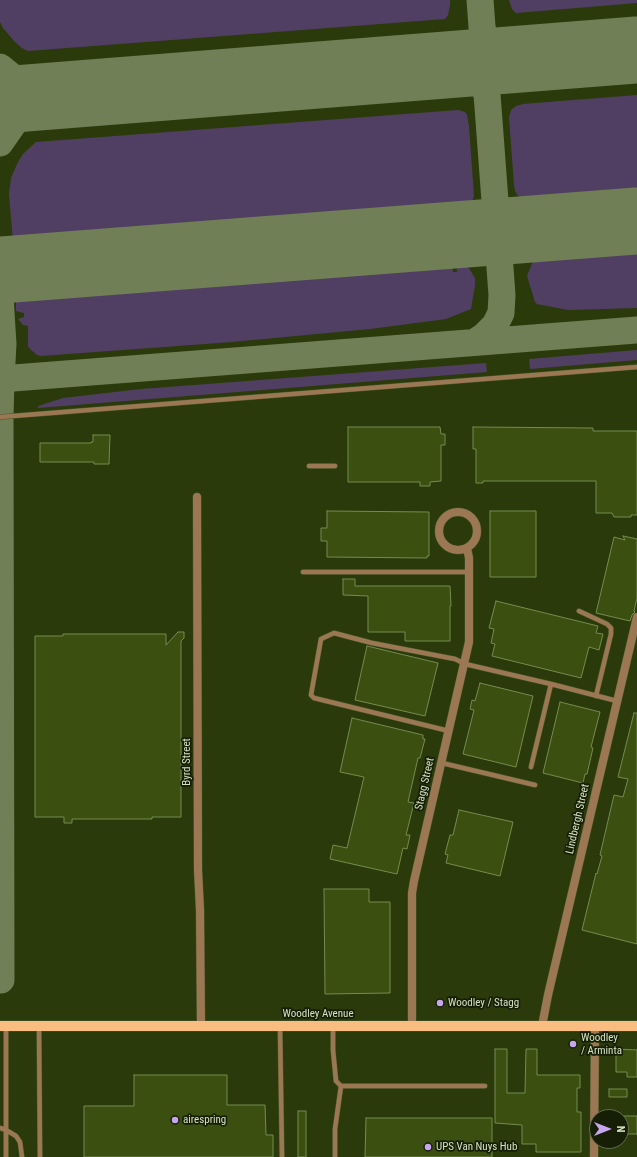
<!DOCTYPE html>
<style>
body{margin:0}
#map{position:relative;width:637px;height:1157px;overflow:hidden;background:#2b3a0b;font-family:"Roboto Condensed",sans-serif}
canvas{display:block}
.north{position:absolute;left:589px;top:1109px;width:40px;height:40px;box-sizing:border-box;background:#161f06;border:1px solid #626c51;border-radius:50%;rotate:90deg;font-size:11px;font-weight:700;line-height:16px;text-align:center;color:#d3e0c1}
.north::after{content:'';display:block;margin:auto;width:14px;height:18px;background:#c8a5ef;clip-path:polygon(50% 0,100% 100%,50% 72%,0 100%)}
</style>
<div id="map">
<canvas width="637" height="1157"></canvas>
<div class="north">N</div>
</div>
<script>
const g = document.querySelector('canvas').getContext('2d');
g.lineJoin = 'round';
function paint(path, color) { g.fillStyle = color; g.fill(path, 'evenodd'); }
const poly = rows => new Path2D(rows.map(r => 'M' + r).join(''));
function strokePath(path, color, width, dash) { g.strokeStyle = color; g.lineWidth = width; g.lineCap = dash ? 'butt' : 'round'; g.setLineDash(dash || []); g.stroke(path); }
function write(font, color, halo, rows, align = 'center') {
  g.font = font + ' "Roboto Condensed",sans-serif'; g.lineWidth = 3.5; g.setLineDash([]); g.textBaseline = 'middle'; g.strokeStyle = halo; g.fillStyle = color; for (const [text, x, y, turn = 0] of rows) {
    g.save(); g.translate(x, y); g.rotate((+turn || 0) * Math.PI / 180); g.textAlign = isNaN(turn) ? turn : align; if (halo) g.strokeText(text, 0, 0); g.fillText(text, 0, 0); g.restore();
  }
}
paint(poly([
 [0,0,450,0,450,5,448,15,445,19,28,51,22,48,15,42,3,28,0,22],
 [509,0,637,0,637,3,516,13,512,9],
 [637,95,637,197,538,205,526,202,519,197,515,191,514,185,509,117,511,110,516,106,523,104],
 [458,110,465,112,467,115,469,126,474,196,472,202,468,205,453,212,15,246,13,242,9,194,11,178,18,162,23,154,36,142],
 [637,242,637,308,568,310,537,304,535,302,527,276,533,261,540,255,546,253,546,250],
 [452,257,453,272,457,272,456,261,467,265,475,278,475,285,471,309,446,319,370,329,232,342,41,356,37,355,30,349,28,346,28,326,23,325,18,319,24,317,24,313,16,311,16,302,28,297,28,292],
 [637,350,637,360,530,369,529,359],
 [486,363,487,372,38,408,38,406,63,398,141,389]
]), '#513f63');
strokePath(poly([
 [482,28,486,40,494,50,506,57,524,59],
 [450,64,466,68,479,76,485,88,487,96],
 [0,67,16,80,27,86,39,90,53,93,66,93],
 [0,143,16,120,37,105,58,97,88,93],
 [471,234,485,230,492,224,496,215,496,207],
 [0,253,5,259,10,263,18,266,39,266],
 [500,253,501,244,505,239,516,232,527,229],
 [0,297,3,344,1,379,0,417,1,980],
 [0,299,1,290,4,284,13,275,26,270,43,266],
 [475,342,484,336,495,325,501,313,502,295,480,0],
 [0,379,637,330]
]), '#707f56', 27);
strokePath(poly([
 [0,100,637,50],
 [0,270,637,221]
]), '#707f56', 67);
const building = poly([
 [348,427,440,427,441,434,445,434,445,445,441,445,441,481,430,482,430,486,420,486,420,482,348,482,348,427],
 [473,427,593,428,593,431,637,431,637,515,631,515,631,517,614,517,612,513,596,513,596,481,483,481,483,483,476,483,476,449,473,449,473,427],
 [93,435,110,435,109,464,94,464,94,462,40,462,40,443,91,443,91,442,93,442,93,435],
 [327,511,429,512,429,556,427,556,427,558,327,557,327,541,321,541,321,528,327,528,327,511],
 [490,511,536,511,536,577,490,577,490,511],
 [623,536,637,539,637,598,634,611,635,612,632,615,630,621,596,613,614,537,625,540,623,536],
 [343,579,355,579,355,586,450,586,451,606,450,606,450,641,405,641,405,632,368,632,368,596,343,595,343,579],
 [496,601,598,626,596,633,603,634,599,650,589,647,581,678,492,656,495,644,491,643,494,629,489,628,496,601],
 [178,632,184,632,184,638,181,641,181,817,152,817,152,819,72,819,72,823,64,823,64,817,35,817,35,636,63,636,63,634,166,634,166,645,178,632],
 [367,646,438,663,425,716,355,700,367,646],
 [480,683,533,696,516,767,463,754,474,710,470,709,472,700,475,701,480,683],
 [560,702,600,712,591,747,593,748,587,774,585,774,583,783,543,773,560,702],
 [634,713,637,713,637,944,582,930,596,873,597,874,602,856,600,855,614,795,623,797,628,779,618,777,634,713],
 [352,718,423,735,423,739,425,739,420,758,418,758,408,802,414,803,406,835,410,835,407,849,403,848,397,874,330,859,333,845,347,848,364,777,340,772,352,718],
 [459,810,513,822,500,876,446,863,448,855,445,854,450,835,453,835,459,810],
 [324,889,369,889,369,902,390,902,390,993,325,994,324,889],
 [495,1049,507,1049,507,1093,525,1093,526,1049,537,1049,537,1075,580,1075,580,1088,577,1088,577,1112,581,1112,581,1152,536,1152,536,1144,522,1144,522,1125,495,1123,495,1049],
 [616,1049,637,1050,637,1077,627,1077,627,1072,616,1072,616,1049],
 [134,1075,227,1075,227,1105,265,1105,266,1135,273,1135,273,1157,84,1157,84,1106,134,1106,134,1075],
 [609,1089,627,1089,627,1097,609,1097,609,1089],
 [298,1111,306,1111,306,1157,298,1157,298,1111],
 [621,1116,637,1116,637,1134,621,1134,621,1116],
 [366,1118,492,1118,492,1157,365,1157,366,1118]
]);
paint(building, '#3b4f11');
strokePath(building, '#758c4f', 1);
const lane = poly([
 [0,417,637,367],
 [309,466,335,466],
 [303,572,470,572],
 [579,611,607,624,611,628,611,634,596,696],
 [551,684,617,701],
 [449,731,314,698,311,695,321,639,334,633,372,643,455,659,465,664,551,684,531,767],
 [442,763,535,785],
 [6,1026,6,1157],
 [39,1026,40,1157],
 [280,1026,282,1157],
 [333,1026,333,1050,336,1081,341,1086,485,1086],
 [0,1128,6,1130,16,1136,20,1142,22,1157],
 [335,1157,335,1129,341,1086]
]);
const street = poly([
 [197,497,198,870,200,910,201,1026],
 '439 531a19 19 0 1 1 38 0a19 19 0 1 1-38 0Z',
 [412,1026,412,893,414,881,469,642,469,558,467,548],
 [542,1026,548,995,637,617],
 [594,1157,595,1026]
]);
const primary = poly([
 [0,1026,637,1026]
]);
strokePath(lane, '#49582c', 5.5);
strokePath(street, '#49582c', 9);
strokePath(primary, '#49582c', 11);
strokePath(lane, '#9c7753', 4.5);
strokePath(street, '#9c7753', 8);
strokePath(primary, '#f9bd81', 10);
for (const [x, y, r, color] of [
 [440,1003,4,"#c8a5ef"],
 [573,1044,4,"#c8a5ef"],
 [175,1120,4,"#c8a5ef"],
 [428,1147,4,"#c8a5ef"]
]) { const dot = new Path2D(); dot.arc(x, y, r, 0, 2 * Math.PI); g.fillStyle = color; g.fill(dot); strokePath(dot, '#161f06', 1.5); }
write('11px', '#d3e0c1', '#161f06', [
 ["Byrd Street",187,762,-90],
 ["Stagg Street",425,784,-77],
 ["Lindbergh Street",578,819,-77],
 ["Woodley Avenue",318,1014]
]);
write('11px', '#d3e0c1', '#161f06', [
 ["Woodley / Stagg",448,1003],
 ["Woodley",581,1038],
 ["/ Arminta",581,1051],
 ["airespring",183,1120],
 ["UPS Van Nuys Hub",436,1147]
], 'left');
</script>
